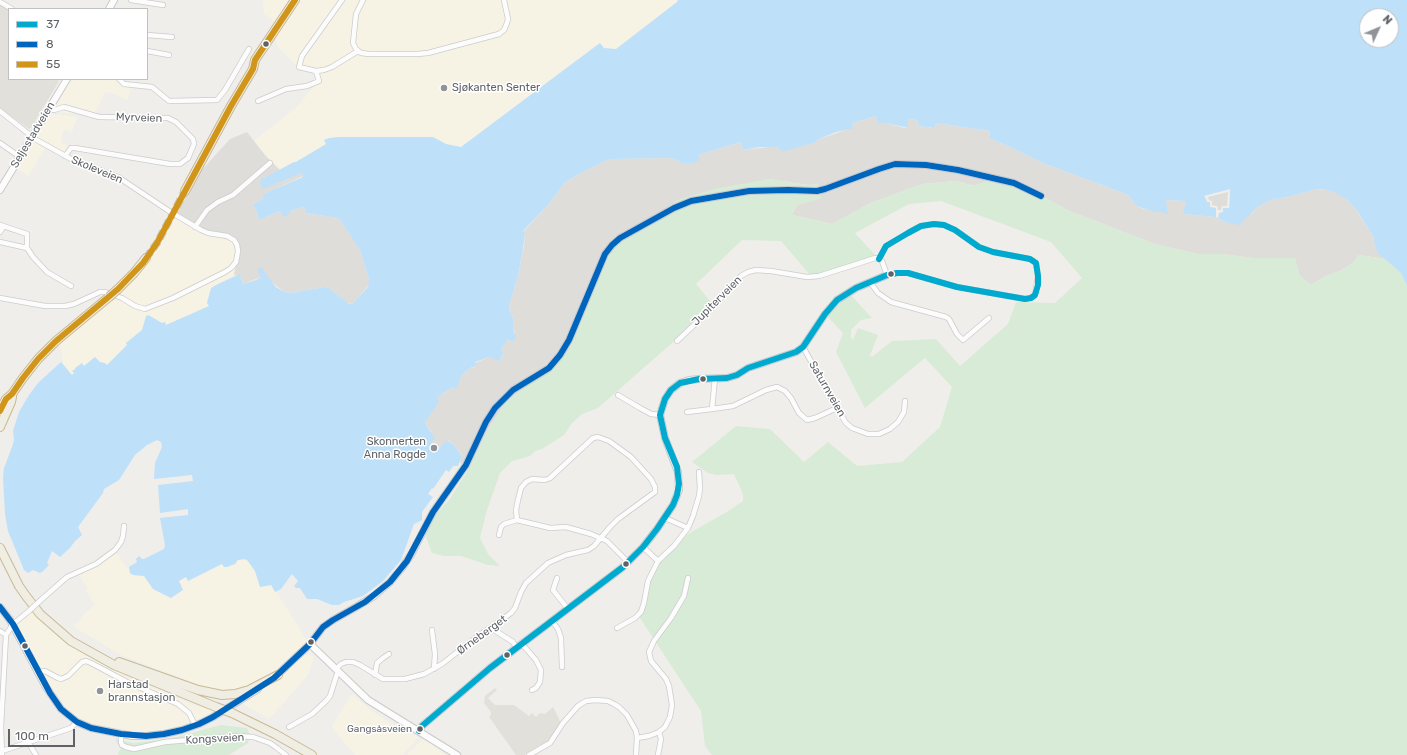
<!DOCTYPE html>
<meta charset="utf-8">
<style>
body{margin:0}
#map{position:relative;width:1407px;height:755px;overflow:hidden;background:#efeeea;font-family:Rubik,sans-serif}
canvas{display:block}
.legend{position:absolute;left:8px;top:8px;width:140px;height:72px;box-sizing:border-box;background:#fff;border:1px solid #bfc1c3;margin:0;padding:5px 7px;list-style:none;font-size:12px;color:#5f6368}
.legend li{display:flex;align-items:center;gap:8px;height:20px}
.legend b{width:20px;border:1px solid #bfc1c3}
.north{position:absolute;left:1359px;top:8px;width:40px;height:40px;box-sizing:border-box;background:#fff;border:1px solid #bfc1c3;border-radius:50%;rotate:46deg;font-size:11px;font-weight:700;line-height:16px;text-align:center;color:#5f6368}
.north::after{content:'';display:block;margin:auto;width:14px;height:18px;background:#919496;clip-path:polygon(50% 0,100% 100%,50% 72%,0 100%)}
.scale{position:absolute;left:8px;top:729px;width:67px;height:18px;box-sizing:border-box;border:2px solid #5f6368;border-top:0;padding-left:5px;font-size:12px;line-height:14px;white-space:nowrap;color:#5f6368;-webkit-text-stroke:3px #fff;paint-order:stroke}
</style>
<div id="map">
<canvas width="1407" height="755"></canvas>
<ul class="legend">
<li><b style="height:5px;background:#00a9ce"></b>37</li>
<li><b style="height:5px;background:#0065bd"></b>8</li>
<li><b style="height:5px;background:#d1951a"></b>55</li>
</ul>
<div class="north">N</div>
<div class="scale">100 m</div>
</div>
<script>
const g = document.querySelector('canvas').getContext('2d');
g.lineJoin = 'round';
function paint(path, color) { g.fillStyle = color; g.fill(path, 'evenodd'); }
const poly = rows => new Path2D(rows.map(r => 'M' + r).join(''));
function strokePath(path, color, width, dash) { g.strokeStyle = color; g.lineWidth = width; g.lineCap = dash ? 'butt' : 'round'; g.setLineDash(dash || []); g.stroke(path); }
function write(font, color, halo, rows, align = 'center') {
  g.font = font + ' Rubik,sans-serif'; g.lineWidth = 3; g.setLineDash([]); g.textBaseline = 'middle'; g.strokeStyle = halo; g.fillStyle = color; for (const [text, x, y, turn = 0] of rows) {
    g.save(); g.translate(x, y); g.rotate((+turn || 0) * Math.PI / 180); g.textAlign = isNaN(turn) ? turn : align; if (halo) g.strokeText(text, 0, 0); g.fillText(text, 0, 0); g.restore();
  }
}
paint(poly([
 [263,0,678,0,677,2,616,49,604,48,599,43,461,147,446,144,433,137,324,141,326,144,296,162,294,162,280,170,265,155,254,141,297,107,318,81,318,69,297,66,277,46,274,21,264,14],
 [70,79,116,79,118,83,122,85,132,86,127,100,110,92,105,93,94,115,57,112,53,109,62,96],
 [51,114,77,117,72,132,63,130,61,143,68,145,65,152,63,152,38,137,37,135],
 [32,142,36,142,46,147,28,176,17,169],
 [176,214,197,227,233,242,238,253,234,275,211,288,207,303,209,306,166,325,149,315,142,330,126,343,127,345,107,365,100,362,95,357,84,366,75,369,74,373,72,375,62,364,63,363,60,342,146,257],
 [115,551,126,567,129,567,129,570,137,576,144,576,153,589,171,598,183,590,179,581,186,577,188,581,223,563,236,563,238,560,247,560,255,571,260,587,272,585,308,642,278,671,250,691,236,699,121,655,73,626,79,621,84,614,95,605,86,591,88,589,78,573],
 [33,611,50,630,84,655,136,681,191,704,216,712,183,727,153,733,137,733,108,727,93,725,77,719,61,706,52,692,17,627,18,622],
 [305,655,309,655,314,657,308,675,269,719,242,703,279,678,298,659],
 [352,694,370,710,395,726,418,737,403,755,355,755,336,732,332,726],
 [423,739,446,755,407,755]
]), '#f7f3e4');
paint(poly([
 [876,116,878,123,887,123,904,128,908,128,908,119,917,120,919,126,935,128,936,123,990,131,989,138,1012,148,1043,163,1128,195,1136,206,1144,209,1161,212,1166,204,1166,200,1186,201,1184,214,1215,217,1228,223,1251,214,1259,206,1271,200,1287,197,1313,190,1327,189,1335,192,1349,201,1354,207,1373,236,1375,247,1385,259,1359,255,1353,263,1340,271,1326,276,1311,285,1299,275,1295,258,1252,258,1222,254,1197,254,1155,244,1067,210,1022,185,987,181,974,186,956,181,922,184,871,203,832,224,792,215,797,205,821,198,808,185,769,179,663,210,623,239,574,336,555,366,525,386,505,403,486,433,468,470,460,462,462,455,454,445,448,440,438,449,431,443,431,431,426,425,425,422,437,399,441,394,454,387,456,389,462,375,470,368,476,367,475,363,489,357,501,359,504,353,501,350,508,339,512,342,515,332,513,329,513,318,509,309,510,303,518,276,524,246,525,233,523,232,549,204,564,183,586,170,610,159,672,158,682,163,698,155,741,142,743,150,769,147,776,147,779,148,817,140,854,127,852,123],
 [247,132,265,155,280,170,260,180,263,188,302,173,303,176,264,194,263,199,253,204,260,220,280,211,283,217,290,211,304,207,306,213,338,218,341,221,355,241,360,250,369,280,369,285,352,304,347,303,329,288,325,287,290,293,284,292,272,282,261,277,243,284,241,276,234,275,238,253,233,242,197,227,176,214,200,172,230,139],
 [1230,189,1229,208,1223,212,1216,212,1205,196]
]), '#dfddda');
paint(poly([
 [0,4,9,10,9,79,59,79,58,83,31,128,29,129,0,108],
 [495,688,497,690,488,698,495,705,514,705,529,716,532,713,536,717,540,713,545,714,553,707,561,723,548,741,524,755,516,755,489,717,491,715,491,712,484,703,485,696]
]), '#e2e0da');
paint(poly([
 [769,179,808,185,818,183,821,198,797,205,792,215,832,224,871,203,922,184,956,181,973,186,987,181,1014,183,1022,185,1067,210,1155,244,1197,254,1222,254,1252,258,1295,258,1299,275,1311,285,1326,276,1340,271,1353,263,1359,255,1385,259,1401,273,1407,286,1407,755,712,755,705,746,701,711,640,618,649,571,666,558,664,556,688,534,730,510,743,501,743,494,734,474,716,475,708,473,692,462,736,426,770,429,804,462,828,442,857,466,902,462,940,427,952,387,925,358,865,408,836,352,843,333,824,313,848,292,872,318,861,320,851,330,851,338,853,340,858,328,878,335,870,355,872,357,892,341,936,339,960,366,1008,324,1016,302,1055,303,1082,278,1051,242,941,201,909,204,855,233,877,257,811,276,781,241,742,240,696,284,714,306,598,408,582,414,572,423,564,435,542,449,535,451,530,456,512,461,500,473,487,510,480,538,488,554,500,566,488,565,461,556,444,556,432,553,426,537,427,531,432,519,449,500,468,470,486,433,505,403,525,386,555,366,574,336,609,252,623,239,677,200,714,189],
 [221,725,247,728,250,735,248,743,229,755,118,755,119,751,121,750,115,739,133,743,169,739]
]), '#d8ebd6');
paint(poly([
 [678,0,1407,0,1407,286,1401,273,1380,255,1375,247,1373,236,1357,211,1349,201,1334,192,1324,189,1313,190,1287,197,1271,200,1259,206,1239,225,1228,223,1215,217,1183,214,1186,201,1166,200,1168,214,1161,212,1155,212,1136,206,1128,195,1043,163,1012,148,989,138,990,131,936,123,935,128,919,126,917,120,908,119,908,128,887,123,878,123,876,116,852,123,854,128,836,132,817,140,816,142,782,152,779,148,776,147,760,147,743,150,741,142,698,155,700,160,692,163,682,163,672,158,610,159,586,170,564,183,549,204,523,231,525,233,522,255,518,276,510,303,509,309,513,318,513,329,516,337,512,342,508,339,501,350,504,353,499,361,489,357,475,362,477,366,470,368,462,375,456,390,454,387,441,394,437,399,439,402,425,422,426,425,435,438,431,443,438,449,447,440,454,445,462,456,458,466,453,466,449,472,446,470,433,489,432,488,428,494,433,497,422,512,422,520,414,524,401,560,383,581,363,596,344,602,339,605,332,605,317,599,307,599,300,588,296,588,294,586,298,581,292,574,281,589,275,592,271,585,260,587,255,571,247,560,244,559,238,560,235,564,227,567,224,567,222,564,188,581,186,577,179,581,183,590,171,598,153,589,144,576,133,575,130,573,129,567,137,562,136,559,139,556,142,559,144,559,164,549,165,545,160,518,188,515,188,509,160,513,158,485,193,481,192,475,154,479,155,463,162,447,161,442,157,440,147,445,135,455,119,480,104,489,103,493,78,527,82,535,75,541,70,548,60,557,52,551,47,563,49,565,42,572,40,573,33,570,28,573,24,570,8,531,5,514,3,477,4,468,12,447,14,440,13,431,19,412,29,395,39,382,61,362,72,375,74,373,72,371,75,369,75,368,82,363,84,366,95,357,100,362,105,363,107,365,127,345,126,343,142,330,146,316,148,315,162,323,165,322,166,325,209,306,207,303,211,288,216,285,240,274,243,284,256,280,261,277,257,270,261,267,276,287,284,292,290,293,325,287,329,288,349,304,352,304,368,287,369,280,360,250,341,221,338,218,306,213,304,207,290,211,288,215,283,217,280,211,260,220,253,204,263,199,263,194,303,177,302,173,263,189,261,187,260,180,294,162,296,162,326,144,324,140,329,138,339,137,433,137,446,144,461,147,600,43,604,48,616,49,677,2],
 [1367,16,1391,16,1391,40,1367,40],
 [1230,190,1229,208,1223,208,1223,212,1216,212,1216,207,1210,207,1211,202,1207,202,1205,196]
]), '#bfe0f9');
paint(poly([
 [1230,189,1229,208,1223,208,1223,212,1219,213,1218,218,1216,217,1216,208,1210,207,1210,202,1208,202,1204,196],
 [1228,192,1227,206,1222,206,1221,210,1218,210,1217,206,1212,205,1212,201,1209,200,1208,197]
]), '#efeeea');
strokePath(poly([
 [146,258,157,243,185,191]
]), '#cbcbca', 8, [8, 4]);
const street = poly([
 [131,0,163,5],
 [342,0,302,56,299,67,316,71,324,70,332,67,358,51],
 [363,0,356,14,353,43,356,49,361,53,369,54,417,54,428,53,499,34,504,30,507,23,508,19,504,0],
 [0,2,12,9],
 [147,35,172,37],
 [147,51,169,55],
 [119,79,124,84,152,87,169,101,217,100,225,90,249,49],
 [258,101,286,89,307,86,319,81,316,71],
 [49,109,54,110,64,107,99,117,168,118,176,122,193,139,194,144,188,158,180,164,170,164,75,148,71,148,65,156],
 [0,111,35,139,71,159,118,177,169,211,201,230,208,233,227,236,234,240,237,245,238,251,236,262,231,268,225,272,173,298,145,309,135,306,122,298,105,292,100,292,74,304,65,306,45,306,0,298],
 [0,143,20,157],
 [934,224,944,225,955,230,979,247,993,252,1030,259,1036,263,1038,276,1035,295,1031,298,1025,299,957,287,908,273,897,273,887,275,882,261,879,259,886,246,908,233,921,226,934,224],
 [0,225,27,234,27,248,33,257,47,272,71,286],
 [195,227,207,210,218,202,233,195,270,163],
 [0,232,3,227],
 [0,242,27,248],
 [870,282,878,293,891,302,946,317,949,319,957,334,963,340,989,318],
 [677,341,710,310,741,276,748,272,756,270,771,271,807,277,819,276,860,263,875,258,879,259],
 [803,347,837,408,846,423,852,428,868,434,879,434,890,429,898,422,904,412,905,401],
 [715,378,712,409,733,406,766,390,777,387,785,391,791,398,799,413,807,420,815,418,837,408],
 [618,395,640,408,651,414,660,415],
 [687,412,712,409],
 [665,518,688,528,693,516,699,496,700,488,699,472],
 [517,520,550,528,566,527,591,534,607,541,628,562],
 [643,547,658,561,674,546,688,528],
 [557,578,553,590,568,609],
 [42,599,67,577,96,564,115,550,121,542,123,536,124,526],
 [552,621,558,629,561,638,562,667],
 [491,628,513,642,516,647],
 [617,628,635,618,641,612,644,603,648,581,658,561],
 [432,630,435,654,434,669],
 [0,631,6,635],
 [521,643,536,660,541,670,540,682,536,688,532,690],
 [336,669,341,664,346,662,353,662,360,665,383,679,405,679,424,674,442,664,474,639,511,613,515,608,521,592,526,583,548,563,566,555,588,550,594,546,610,527,618,519,655,492,655,487,651,479,631,457,609,441,598,437,593,438,550,478,545,480,532,479,526,482,521,488,518,500,516,510,517,520,504,524,501,527,499,535],
 [39,672,45,671,58,678,61,679,68,676,82,662,86,661,91,663,127,682,178,704,189,713,195,725],
 [375,675,377,663,383,658,389,654],
 [289,727,312,714,326,701,330,696,337,674,339,672],
 [121,734,121,742,122,745,126,747,134,749,165,742,239,736,253,737,270,743,277,748,286,755],
 [637,738,649,736,659,732,665,727,670,717,672,705,669,686,666,679,651,661,649,652,654,641,671,618,684,596,688,578],
 [28,742,36,755],
 [2,751,71,728,77,722],
 [2,755,1,726,6,635,13,624,29,611],
 [529,755,550,743,563,723,578,706,586,701,596,700,608,701,614,704,619,707,627,715,636,731,637,738,636,755],
 [658,755,661,739,659,732]
]);
const secondary = poly([
 [109,9,114,0],
 [0,190,67,79],
 [0,607,10,620,46,687,61,709,77,722,91,728,132,736,146,736,164,734,182,730,199,724,213,717,258,689],
 [310,644,368,700,457,755],
 [275,677,310,644,323,627,333,620,356,607,374,596,390,582,402,568,412,553,433,512,466,465,486,422,495,408,513,390,549,368,560,355,569,340,605,254,612,245,620,238,674,208,691,201,749,191,788,190,817,191,825,189,879,169,895,164,926,165,958,170,1014,183,1041,196],
 [419,731,422,726,490,668,623,567,643,547,657,529,673,505,679,490,678,472,665,438,660,415,665,399,671,390,680,383,689,380,699,379,727,378,737,375,748,368,796,352,803,347,825,314,837,300,856,288,887,275]
]);
const highway = poly([
 [185,191,231,106,253,69,255,60,295,0],
 [118,289,134,273,146,258],
 [0,411,6,399,12,394,23,378,38,359,56,341,109,297],
 [0,427,11,402,12,397],
 [0,548,19,586,26,596,40,614,71,641,114,665,216,707],
 [119,662,198,690,222,695,235,694,249,690,278,675],
 [232,713,275,734,312,755]
]);
strokePath(street, '#cbcccc', 6);
strokePath(secondary, '#cacacb', 8);
strokePath(highway, '#c8b996', 10);
strokePath(street, '#fdfcfc', 4.5);
strokePath(secondary, '#fdfcfc', 6);
strokePath(highway, '#f0ede3', 8);
const streetBridge = poly([
 [29,611,42,599]
]);
const highwayBridge = poly([
 [109,297,118,289],
 [216,707,232,713]
]);
strokePath(streetBridge, '#cbcccc', 6, []);
strokePath(highwayBridge, '#c8b996', 10, []);
strokePath(streetBridge, '#fdfcfc', 4.5);
strokePath(highwayBridge, '#f0ede3', 8);
strokePath(poly([
 [419,731,422,726,490,668,623,567,643,547,657,529,673,505,677,495,679,484,677,467,665,438,660,415,665,399,671,390,680,383,699,379,727,378,737,375,748,368,796,352,803,347,825,314,837,300,856,288,887,275,897,273,908,273,957,287,1025,299,1031,298,1035,295,1038,285,1038,276,1036,263,1030,259,993,252,979,247,955,230,944,225,934,224,921,226,908,233,886,246,879,259]
]), '#00a9ce', 6);
strokePath(poly([
 [0,607,13,624,50,693,61,709,77,722,91,728,121,734,146,736,164,734,182,730,199,724,213,717,274,678,310,644,323,627,333,620,365,602,390,582,407,561,433,512,466,465,486,422,495,408,513,390,549,368,560,355,569,340,605,254,612,245,620,238,674,208,691,201,749,191,788,190,817,191,825,189,879,169,895,164,926,165,958,170,1014,183,1041,196]
]), '#0065bd', 6);
strokePath(poly([
 [0,411,6,399,12,394,23,378,38,359,56,341,118,289,143,263,157,243,231,106,253,69,255,60,295,0]
]), '#d1951a', 6);
for (const [x, y, r, color] of [
 [266,44,3.5,"#5f6368"],
 [444,88,4,"#919496"],
 [891,274,3.5,"#5f6368"],
 [703,379,3.5,"#5f6368"],
 [434,448,4,"#919496"],
 [626,564,3.5,"#5f6368"],
 [311,642,3.5,"#5f6368"],
 [25,646,3.5,"#5f6368"],
 [507,655,3.5,"#5f6368"],
 [100,691,4,"#919496"],
 [420,729,3.5,"#5f6368"]
]) { const dot = new Path2D(); dot.arc(x, y, r, 0, 2 * Math.PI); g.fillStyle = color; g.fill(dot); strokePath(dot, '#fff', 1.5); }
write('10px', '#5f6368', '#fff', [
 ["Gangsåsveien",412,729]
], 'right');
write('11px', '#5f6368', '#fff', [
 ["Sjøkanten Senter",452,88],
 ["Skonnerten",426,442,"right"],
 ["Anna Rogde",426,455,"right"],
 ["Harstad",108,685],
 ["brannstasjon",108,698]
], 'left');
write('11px', '#5f6368', '#fff', [
 ["Myrveien",139,118,2],
 ["Seljestadveien",33,135,-59],
 ["Skoleveien",97,170,23],
 ["Jupiterveien",717,301,-45],
 ["Saturnveien",827,389,60],
 ["Ørneberget",482,635,-36],
 ["Kongsveien",215,739,-3]
]);
</script>
